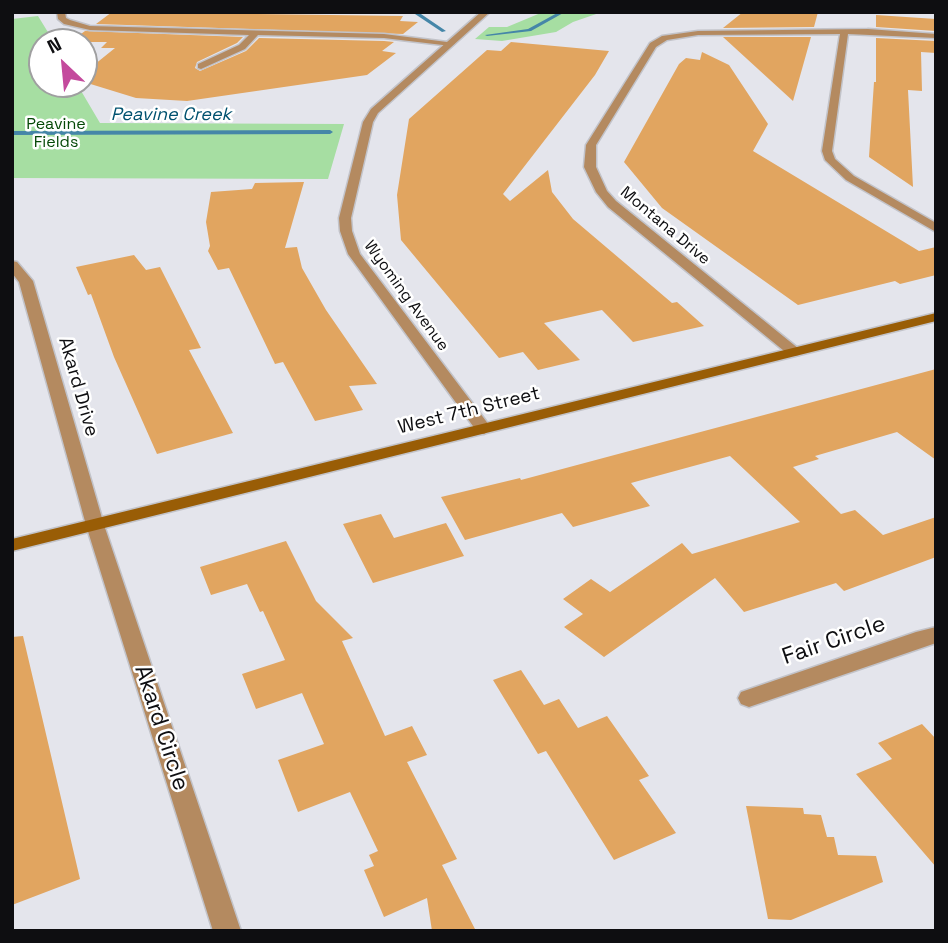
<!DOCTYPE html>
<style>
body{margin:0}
#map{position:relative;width:948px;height:943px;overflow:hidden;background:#e4e5ec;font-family:"Space Grotesk",sans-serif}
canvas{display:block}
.frame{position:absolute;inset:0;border:14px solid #0e0e11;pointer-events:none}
.north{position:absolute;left:28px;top:28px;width:70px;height:70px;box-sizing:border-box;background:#fff;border:2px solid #9f9fa0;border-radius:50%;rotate:334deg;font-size:19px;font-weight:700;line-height:28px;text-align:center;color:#0e0e11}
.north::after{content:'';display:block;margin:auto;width:24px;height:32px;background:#c44a9d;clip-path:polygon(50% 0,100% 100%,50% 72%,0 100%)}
</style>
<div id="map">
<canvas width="948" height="943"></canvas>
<div class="frame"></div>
<div class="north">N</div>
</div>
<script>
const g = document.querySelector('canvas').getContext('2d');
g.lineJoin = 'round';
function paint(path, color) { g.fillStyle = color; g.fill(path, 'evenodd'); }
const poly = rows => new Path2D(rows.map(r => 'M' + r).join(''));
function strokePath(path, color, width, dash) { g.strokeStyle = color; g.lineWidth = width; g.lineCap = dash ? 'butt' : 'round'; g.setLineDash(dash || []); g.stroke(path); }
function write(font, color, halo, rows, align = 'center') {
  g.font = font + ' "Space Grotesk",sans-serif'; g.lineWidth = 5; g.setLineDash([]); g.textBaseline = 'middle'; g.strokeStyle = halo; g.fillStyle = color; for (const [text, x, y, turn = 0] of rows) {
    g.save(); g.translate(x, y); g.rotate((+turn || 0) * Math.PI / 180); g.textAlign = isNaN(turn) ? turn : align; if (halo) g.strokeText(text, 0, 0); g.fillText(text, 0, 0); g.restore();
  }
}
paint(poly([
 [543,12,602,12,573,22,556,32,502,41,475,39,489,27,507,27],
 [38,16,54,42,42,42,42,84,77,84,100,123,344,124,328,179,12,178,12,19]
]), '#a6dea2');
paint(poly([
 [412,12,418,12,446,31,442,32,412,12],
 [559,12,565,12,531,31,487,36,485,35,528,29,559,12],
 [12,131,330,130,333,132,330,134,12,135,12,131]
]), '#4586a8');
paint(poly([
 [112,12,403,16,400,21,418,22,403,34,96,24],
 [743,12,818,12,814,27,723,28],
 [876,15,936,19,936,31,876,27],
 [85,31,243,37,237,43,197,62,195,68,200,71,246,51,259,38,384,41,394,42,382,51,396,53,367,75,187,101,136,98,84,82,84,73,115,48,101,48,107,42,70,42],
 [723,37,811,37,793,101],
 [876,38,936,41,936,53,921,52,922,91,908,90,913,187,869,157,874,82,876,82],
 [511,42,609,51,595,75,503,194,510,201,548,170,552,192,573,219,672,303,677,302,704,326,633,342,602,310,544,323,580,360,538,370,523,352,499,358,401,240,397,195,409,119,487,50,501,51],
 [702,52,729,65,768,124,753,151,919,251,936,247,936,275,900,284,895,281,798,305,662,208,624,162,679,64,686,58,700,60],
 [304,182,285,248,297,247,302,268,326,310,377,384,349,386,363,410,315,421,283,362,275,364,229,268,218,270,208,251,210,246,206,222,211,192,252,189,255,183],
 [134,255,146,270,160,267,201,348,189,350,233,433,157,454,114,357,91,294,88,295,76,267],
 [936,369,936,460,897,432,815,456,819,459,793,467,841,514,855,510,883,535,936,517,936,557,844,591,836,583,744,612,715,578,604,657,564,627,583,614,563,599,591,579,610,592,682,543,692,554,800,522,730,456,631,483,650,506,573,527,562,513,465,540,441,497,520,478,521,480],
 [381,514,394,538,446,523,464,556,373,583,343,524],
 [286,541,316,601,353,638,342,641,385,736,412,726,427,755,407,762,457,859,442,865,476,931,432,931,427,898,384,917,364,870,374,866,369,855,378,851,350,792,298,812,278,760,324,744,302,693,256,709,242,674,285,660,263,611,260,612,247,584,211,595,200,567],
 [23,636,80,879,12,905,12,637],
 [521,670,544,705,559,699,578,728,607,716,649,776,639,780,676,833,614,860,546,751,538,754,493,680],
 [922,724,936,739,936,867,856,774,892,759,878,743],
 [746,806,803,808,804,814,821,815,827,837,834,837,838,855,876,856,883,882,791,920,768,919]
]), '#e1a560');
const minor = poly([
 [57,12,65,12,66,18,70,20,90,26,384,34,455,43,451,46,384,38,258,35,245,49,201,69,198,68,198,64,239,45,249,35,90,30,64,24,58,19,57,12],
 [868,29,936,34,936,38,848,34,832,151,835,159,854,176,936,223,936,232,846,180,825,160,822,151,840,34,698,35,667,40,656,47,596,145,596,167,607,191,616,201,799,349,801,352,799,355,794,356,789,355,608,207,596,192,584,167,586,145,650,43,662,36,698,31,868,29],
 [12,261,17,262,33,281,104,525,241,931,213,931,86,525,19,282,12,273,12,261],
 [936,627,936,643,749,707,741,704,738,698,741,692,916,632,936,627]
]);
const tertiary = poly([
 [481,12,490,12,378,113,373,122,351,218,352,231,360,254,492,429,484,434,478,433,348,254,340,231,339,218,363,122,371,109,481,12]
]);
const secondary = poly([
 [936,313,936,321,12,551,12,539,936,313]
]);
strokePath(minor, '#c2c3c9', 3);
strokePath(tertiary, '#c2c3c9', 3);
strokePath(secondary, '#c2c3c9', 3);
paint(minor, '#b48a60');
paint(tertiary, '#b48a60');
paint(secondary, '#995d06');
write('16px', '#054807', '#fff', [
 ["Peavine",56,125],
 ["Fields",56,143]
]);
write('16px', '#0e0e11', '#fff', [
 ["Montana Drive",665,226,40],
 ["Wyoming Avenue",406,296,54]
]);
write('italic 18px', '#00516f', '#fff', [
 ["Peavine Creek",171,115]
]);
write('19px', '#0e0e11', '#fff', [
 ["Akard Drive",78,387,74],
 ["West 7th Street",469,411,-14]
]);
write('23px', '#0e0e11', '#fff', [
 ["Fair Circle",834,641,-19],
 ["Akard Circle",161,728,72]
]);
</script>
